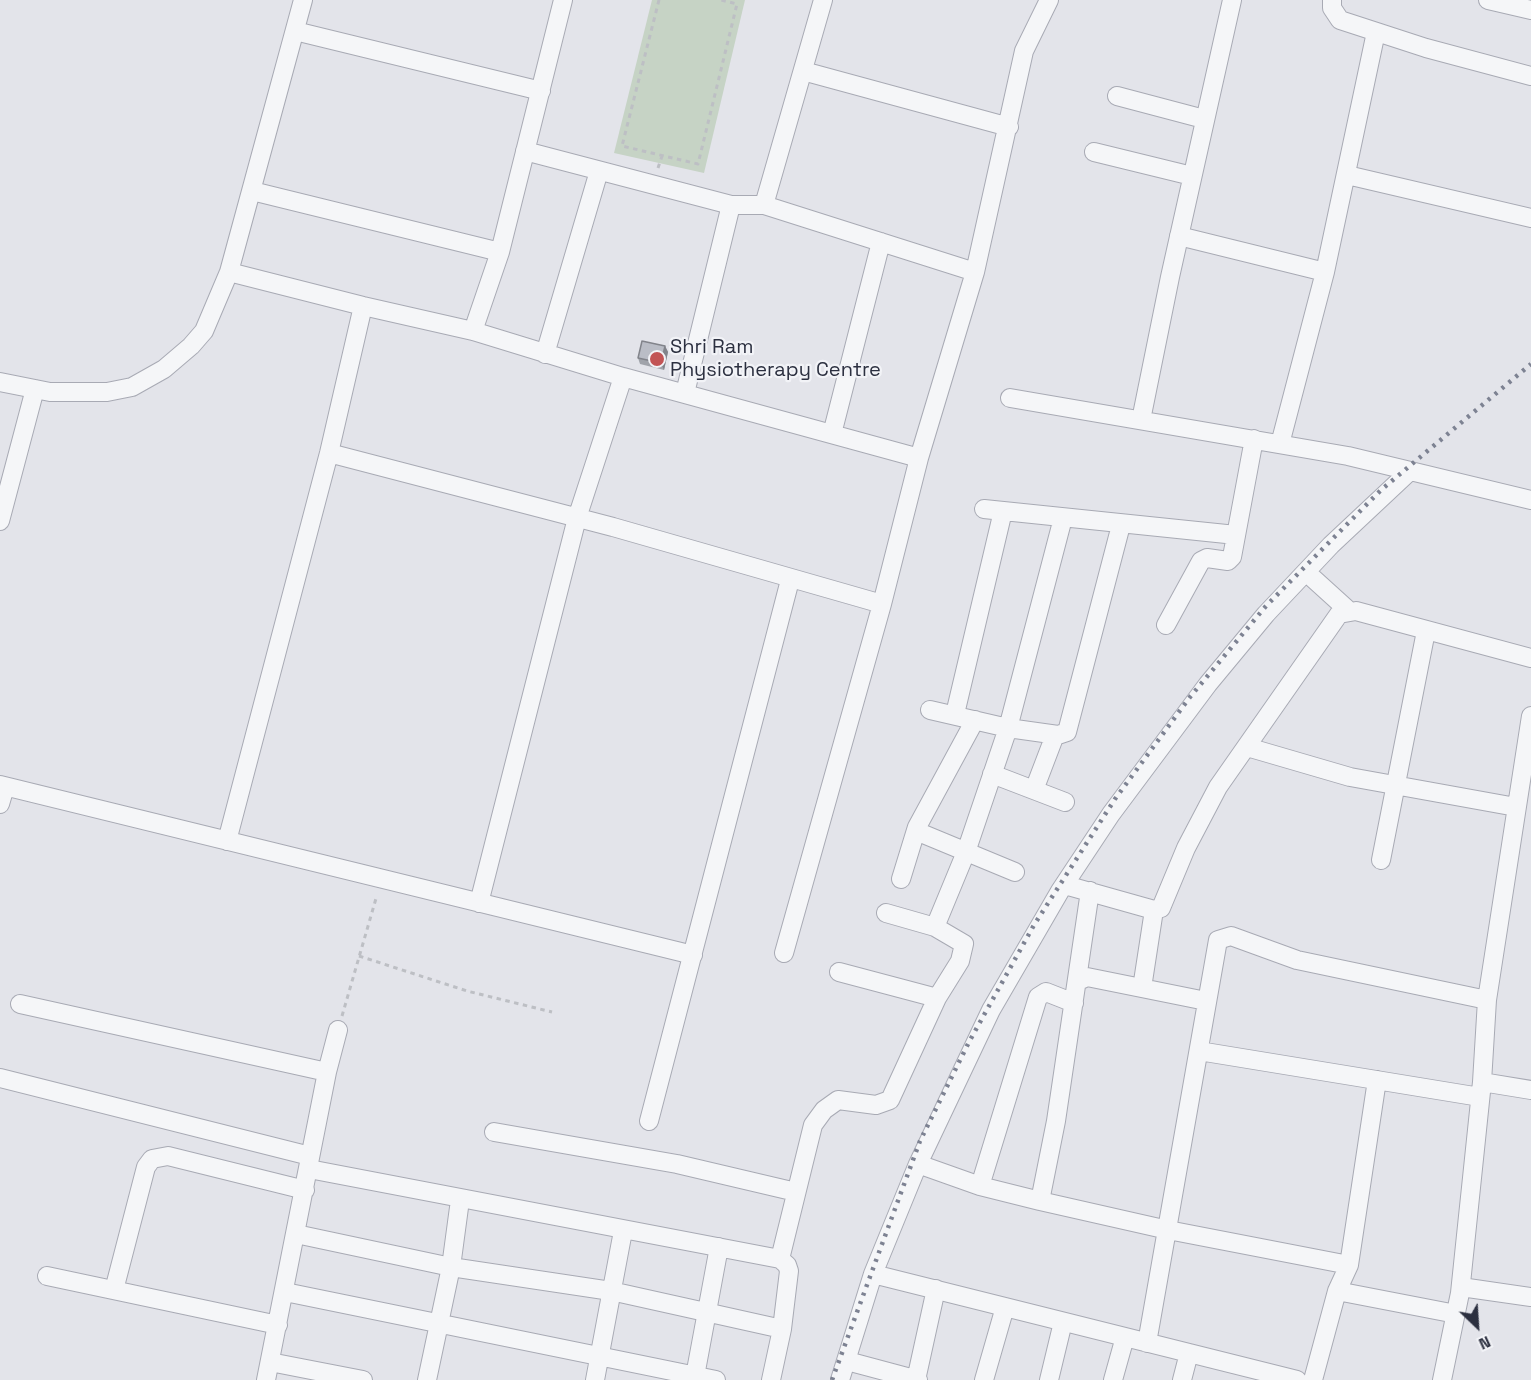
<!DOCTYPE html>
<style>
body{margin:0}
#map{position:relative;width:1531px;height:1380px;overflow:hidden;background:#e3e4ea;font-family:"Space Grotesk",sans-serif}
canvas{display:block}
.north{position:absolute;left:1447px;top:1296px;width:60px;height:60px;-webkit-text-stroke:4px #f2f3f7;paint-order:stroke;rotate:155deg;font-size:16px;font-weight:700;line-height:24px;text-align:center;color:#2c3040}
.north::after{content:'';display:block;margin:auto;width:21px;height:27px;background:#2c3040;clip-path:polygon(50% 0,100% 100%,50% 72%,0 100%)}
</style>
<div id="map">
<canvas width="1531" height="1380"></canvas>
<div class="north">N</div>
</div>
<script>
const g = document.querySelector('canvas').getContext('2d');
g.lineJoin = 'round';
function paint(path, color) { g.fillStyle = color; g.fill(path, 'evenodd'); }
const poly = rows => new Path2D(rows.map(r => 'M' + r).join(''));
function strokePath(path, color, width, dash) { g.strokeStyle = color; g.lineWidth = width; g.lineCap = dash ? 'butt' : 'round'; g.setLineDash(dash || []); g.stroke(path); }
function write(font, color, halo, rows, align = 'center') {
  g.font = font + ' "Space Grotesk",sans-serif'; g.lineWidth = 4.5; g.setLineDash([]); g.textBaseline = 'middle'; g.strokeStyle = halo; g.fillStyle = color; for (const [text, x, y, turn = 0] of rows) {
    g.save(); g.translate(x, y); g.rotate((+turn || 0) * Math.PI / 180); g.textAlign = isNaN(turn) ? turn : align; if (halo) g.strokeText(text, 0, 0); g.fillText(text, 0, 0); g.restore();
  }
}
paint(poly([
 [652,0,745,0,704,173,614,153]
]), '#c6d3c5');
const minor = poly([
 [1332,0,1332,8,1340,20,1426,48,1531,76],
 [1488,0,1531,10],
 [295,31,541,91],
 [803,71,1009,127],
 [1117,96,1204,119],
 [525,151,731,205,764,205,975,272],
 [1094,152,1192,176],
 [1347,175,1531,218],
 [252,191,500,252],
 [764,205,823,0],
 [1179,236,1325,272],
 [229,272,363,306,473,331,623,377,919,458],
 [473,331,500,252,563,0],
 [545,354,599,171],
 [0,382,50,392,107,392,132,387,164,369,191,346,204,331,229,272,303,0],
 [685,393,731,205],
 [1010,398,1348,456,1531,500],
 [1141,420,1170,277,1232,0],
 [832,434,881,242],
 [1280,444,1325,272,1376,32],
 [329,453,613,527,882,604],
 [984,509,1236,535],
 [0,521,35,389],
 [1306,572,1349,611],
 [1166,625,1201,561,1207,558,1228,561,1232,557,1254,439],
 [930,710,1008,728,1058,735,1067,732,1121,525],
 [955,714,1003,511],
 [1247,747,1350,777,1516,807],
 [992,774,1065,802],
 [0,785,693,955],
 [1034,790,1055,735],
 [0,804,5,787],
 [916,831,1015,872],
 [227,841,329,453,363,306],
 [1381,860,1426,631],
 [901,879,917,827,975,720],
 [1065,885,1154,910,1161,908,1186,848,1218,787,1339,614,1356,611,1531,658],
 [479,903,577,518,623,377],
 [886,913,935,927,966,852,1008,728,1063,518],
 [784,953,882,604,919,458,975,272,1024,51,1049,0],
 [839,972,937,998],
 [1078,981,1087,977,1206,1001],
 [1142,988,1154,910],
 [20,1004,327,1072],
 [1199,1051,1480,1097],
 [0,1078,310,1156],
 [1482,1082,1531,1090],
 [649,1121,790,580],
 [494,1132,677,1164,796,1192],
 [918,1164,980,1186,1040,1201,1168,1230,1349,1265],
 [309,1169,780,1259,787,1265,789,1271,782,1329,771,1380],
 [980,1186,1038,997,1046,992,1074,1003],
 [1040,1201,1056,1121,1090,891],
 [296,1234,451,1267,611,1291,782,1329],
 [780,1259,813,1125,824,1110,838,1100,876,1105,890,1100,937,998,960,961,964,944,935,927],
 [873,1274,1297,1380],
 [47,1276,278,1325],
 [1461,1287,1531,1297],
 [114,1290,146,1167,152,1159,168,1156,305,1190],
 [1337,1291,1456,1314],
 [285,1292,716,1380],
 [1147,1343,1218,940,1231,936,1297,960,1487,1000],
 [847,1361,918,1380],
 [270,1362,363,1380],
 [695,1376,719,1247],
 [266,1380,327,1072,338,1030],
 [427,1380,451,1267,460,1200],
 [595,1380,623,1231],
 [840,1380,873,1274,918,1164,991,1010,1060,891,1111,814,1208,684,1266,614,1331,545,1410,471],
 [916,1380,936,1289],
 [984,1380,1005,1307],
 [1049,1380,1063,1322],
 [1113,1380,1125,1337],
 [1182,1380,1189,1353],
 [1313,1380,1337,1291,1349,1265,1377,1080],
 [1442,1380,1460,1293,1482,1082,1487,1000,1531,716]
]);
strokePath(minor, '#a8aab4', 20);
strokePath(poly([
 [659,0,622,146,698,164,737,4,721,0],
 [658,168,662,156],
 [359,956,467,991,552,1012],
 [342,1016,377,895]
]), '#bdbfc4', 3, [4.5, 4.5]);
strokePath(minor, '#f5f6f8', 18);
strokePath(poly([
 [832,1380,920,1141,969,1042,1034,925,1115,799,1190,697,1266,606,1381,490,1531,364]
]), '#7d8292', 4.5, [3, 6]);
paint(poly([
 [665,346,668,352,664,370,640,364,638,358]
]), '#a0a3aa');
paint(poly([
 [665,346,668,352,664,370,661,363]
]), '#82848b');
const building = poly([
 [642,341,665,346,661,363,638,358,642,341]
]);
paint(building, '#babdc6');
strokePath(building, '#82848b', 1.5);
for (const [x, y, r, color] of [
 [657,359,8,"#c25455"]
]) { const dot = new Path2D(); dot.arc(x, y, r, 0, 2 * Math.PI); g.fillStyle = color; g.fill(dot); strokePath(dot, '#f2f3f7', 2); }
write('20px', '#2c3040', '#f2f3f7', [
 ["Shri Ram",670,348],
 ["Physiotherapy Centre",670,371]
], 'left');
</script>
